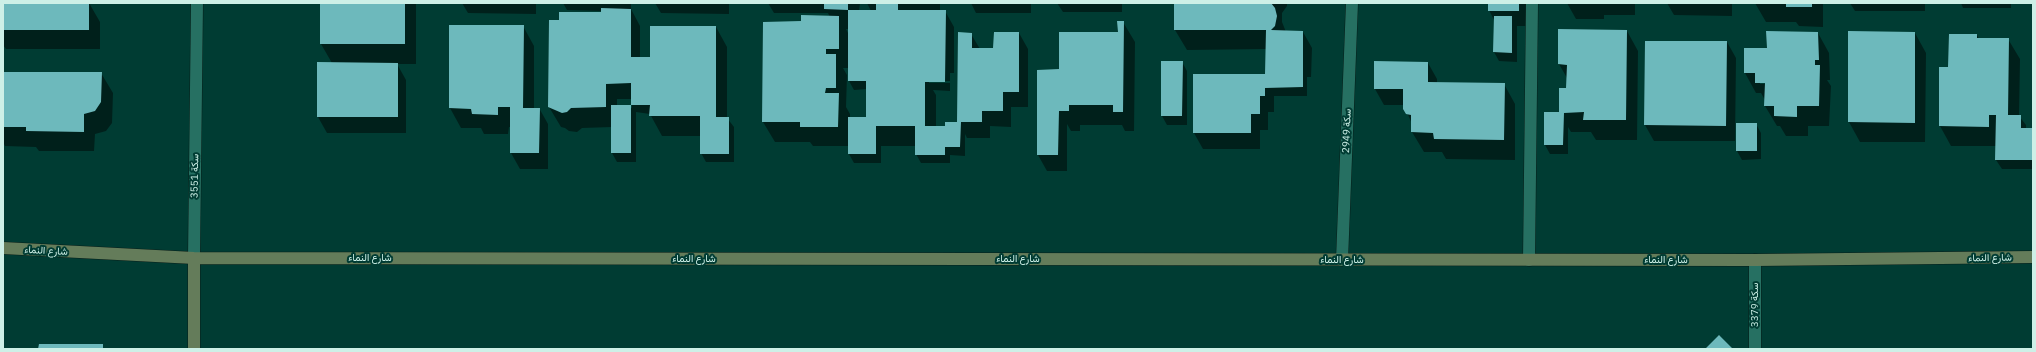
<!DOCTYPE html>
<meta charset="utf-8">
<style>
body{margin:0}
#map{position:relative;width:2036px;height:352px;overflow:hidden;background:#003c33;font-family:"IBM Plex Sans",sans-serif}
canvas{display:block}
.frame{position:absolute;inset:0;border:4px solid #cdf0e7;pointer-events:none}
</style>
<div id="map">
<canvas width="2036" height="352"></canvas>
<div class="frame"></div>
</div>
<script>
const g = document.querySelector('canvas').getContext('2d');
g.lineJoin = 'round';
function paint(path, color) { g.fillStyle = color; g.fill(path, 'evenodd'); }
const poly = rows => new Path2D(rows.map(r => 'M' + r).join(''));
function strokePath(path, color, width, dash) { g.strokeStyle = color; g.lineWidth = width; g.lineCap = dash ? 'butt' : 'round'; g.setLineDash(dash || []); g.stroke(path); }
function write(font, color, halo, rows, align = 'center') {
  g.font = font + ' "IBM Plex Sans",Vazirmatn,sans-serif'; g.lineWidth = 4; g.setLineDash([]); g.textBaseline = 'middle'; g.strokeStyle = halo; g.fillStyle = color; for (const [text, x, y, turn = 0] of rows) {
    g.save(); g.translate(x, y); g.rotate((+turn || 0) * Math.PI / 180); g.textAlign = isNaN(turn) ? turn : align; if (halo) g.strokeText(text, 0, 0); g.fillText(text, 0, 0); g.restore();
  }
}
paint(poly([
 [3,3,89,3,100,22,100,49,6,49,3,45],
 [321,3,416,3,416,64,397,64,406,80,406,133,327,133,318,117,332,63,321,44],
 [462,3,536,3,536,14,468,13],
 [563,3,631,3,631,9,640,26,640,58,649,58,716,27,727,47,727,118,734,127,734,162,706,162,701,153,701,136,662,136,650,114,636,112,636,162,617,162,612,153,612,127,582,128,577,132,569,131,565,128,561,127,549,107,560,21,602,13,602,11,567,10],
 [617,99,632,99,632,108,617,106],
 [655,3,729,3,729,14,661,13],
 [768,3,860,3,859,11,871,11,867,3,940,3,940,11,945,11,954,27,954,73,950,73,950,81,929,81,929,83,950,83,950,91,933,90,936,95,936,127,946,127,959,123,971,34,980,49,994,49,1019,33,1028,49,1028,107,1011,107,1011,127,990,126,990,138,967,138,965,134,965,156,950,155,950,163,921,163,916,154,916,146,881,146,881,163,854,163,849,154,849,146,813,146,810,142,775,142,763,122,764,23,802,22,830,17,828,13,774,13],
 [846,29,849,29,849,35],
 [843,68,849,68,849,81,854,90,867,89,867,118,850,118,850,114,846,107,847,75],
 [971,3,1031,3,1031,13,976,13],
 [1057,3,1122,3,1122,12,1063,12],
 [1175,3,1287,3,1287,6,1282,13,1282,22,1286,32,1303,32,1312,48,1311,77,1307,77,1307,96,1274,96,1274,112,1268,112,1268,130,1260,130,1260,149,1203,149,1194,133,1266,78,1266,49,1187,50,1175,30],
 [1489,3,1528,3,1528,26,1517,26,1517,62,1499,61,1494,52,1494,20,1489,10],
 [1567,3,1635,3,1635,15,1604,15,1604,19,1576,19],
 [1667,3,1732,3,1732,16,1674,15],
 [1755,3,1823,3,1823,27,1799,26,1796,22,1766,22],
 [1850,3,1925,3,1925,11,1855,11],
 [1961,3,2011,3,2011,8,1963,8],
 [1123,22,1135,42,1134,131,1125,131,1122,125,1080,125,1080,131,1071,131,1067,124,1067,171,1047,171,1038,155,1058,70,1119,33],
 [450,26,523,26,534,46,534,108,539,108,548,124,548,169,520,169,511,153,511,127,509,127,508,134,484,134,481,128,461,128,450,108],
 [1627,31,1638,51,1637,140,1596,140,1591,132,1571,132,1568,127,1568,154,1550,154,1545,145,1561,114,1567,89,1567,78,1559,64],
 [1818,33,1829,53,1830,80,1827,80,1831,86,1829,126,1808,126,1808,136,1786,136,1780,126,1777,126,1765,106,1765,100,1761,93,1756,93,1745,73,1768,49],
 [1760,82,1770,82,1770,84,1760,84],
 [1915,33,1926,53,1925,142,1860,142,1849,122],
 [1977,35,1979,39,2008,39,2020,59,2019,116,2026,125,2026,129,2033,129,2033,169,2002,169,1996,160,1997,146,1951,146,1940,126,1940,68,1949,68],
 [1727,42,1736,58,1735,141,1654,141,1645,125],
 [1162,62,1182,62,1187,71,1187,125,1167,125,1162,116],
 [1428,63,1437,79,1437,84,1504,84,1515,104,1515,160,1446,159,1442,152,1424,152,1412,132,1412,124,1404,105,1384,105,1375,89],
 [3,73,101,73,113,93,112,123,106,131,95,134,94,151,39,151,36,147,5,146,3,142],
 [1756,124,1761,133,1761,159,1742,160,1737,151],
 [1719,337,1731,349,1708,349]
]), '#0007');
paint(poly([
 [3,3,89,3,89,30,3,30],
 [320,3,405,3,405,44,320,44],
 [824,3,848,3,848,10,824,9],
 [876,3,898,3,898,10,946,10,945,82,925,82,925,126,945,126,945,122,957,122,958,32,972,33,972,48,993,48,994,32,1019,32,1019,92,1003,92,1003,111,982,111,982,122,961,122,960,147,945,147,945,155,915,155,915,126,876,126,876,154,848,154,848,117,866,117,866,81,848,81,848,10,876,10],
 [1174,3,1271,3,1275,8,1277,16,1275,26,1271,30,1303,31,1303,87,1265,88,1265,96,1260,96,1260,114,1251,114,1251,133,1193,133,1193,74,1265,74,1266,30,1174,30],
 [1488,3,1519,3,1519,11,1488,11],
 [1786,3,1812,3,1812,7,1786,7],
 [601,8,631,9,631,57,650,57,650,26,716,26,716,117,729,117,729,154,700,154,700,116,649,116,650,105,631,105,631,83,606,84,606,107,571,108,567,112,562,113,548,107,549,20,559,20,559,12,601,12],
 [801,15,839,16,839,49,826,49,826,54,836,54,836,88,826,88,825,93,839,93,838,127,800,127,800,122,762,122,763,22,801,21],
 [1494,16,1512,16,1512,53,1493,52],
 [1117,21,1124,21,1123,112,1113,112,1113,105,1069,105,1069,111,1059,111,1058,155,1037,155,1037,70,1059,69,1059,32,1118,32],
 [449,25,524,25,523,108,540,108,539,153,510,153,510,107,498,107,498,115,472,114,471,109,449,108],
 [1558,29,1627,30,1626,120,1583,120,1584,112,1564,113,1563,145,1544,145,1544,112,1559,112,1559,88,1566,88,1567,65,1558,64],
 [1766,31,1818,32,1819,60,1815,60,1815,65,1820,65,1819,106,1797,106,1797,117,1774,116,1774,106,1764,106,1765,83,1755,83,1755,73,1744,73,1744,48,1767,48],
 [1848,31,1915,32,1915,123,1848,122],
 [1949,34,1977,34,1977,38,2009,38,2008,115,2021,115,2021,128,2033,128,2033,160,1995,160,1996,115,1989,115,1989,127,1939,126,1939,67,1948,67],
 [1645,41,1727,41,1726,126,1644,125],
 [1161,61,1183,61,1182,116,1161,116],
 [1374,61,1428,62,1428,82,1505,83,1504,140,1434,139,1433,133,1411,132,1411,115,1406,114,1403,109,1403,89,1374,89],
 [317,62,398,63,398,117,317,117],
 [3,72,102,72,101,102,95,111,84,114,84,132,26,131,26,127,3,127],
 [611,105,631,105,631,153,611,153],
 [1736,123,1757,123,1757,151,1736,151],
 [1719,335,1733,349,1706,348],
 [39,344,103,344,103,349,38,349]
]), '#6db9bc');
const street = poly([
 [194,258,197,3],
 [1342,260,1352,3],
 [1529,260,1532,3],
 [1755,349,1755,260]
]);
const secondary = poly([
 [3,248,194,258,1755,260,2033,257],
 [194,258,194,349]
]);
strokePath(street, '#081f1a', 13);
strokePath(secondary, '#081f1a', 13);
strokePath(street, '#267062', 12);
strokePath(secondary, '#647c5a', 12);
write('10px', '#cdf0e7', '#003c33', [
 ["سكة 2949",1347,131,-88],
 ["سكة 3551",195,176,-89],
 ["شارع النماء",46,251,3],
 ["شارع النماء",370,258],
 ["شارع النماء",1990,258,-1],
 ["شارع النماء",694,259],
 ["شارع النماء",1018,259],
 ["شارع النماء",1342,260],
 ["شارع النماء",1666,260],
 ["سكة 3379",1755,305,-90]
]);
</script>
